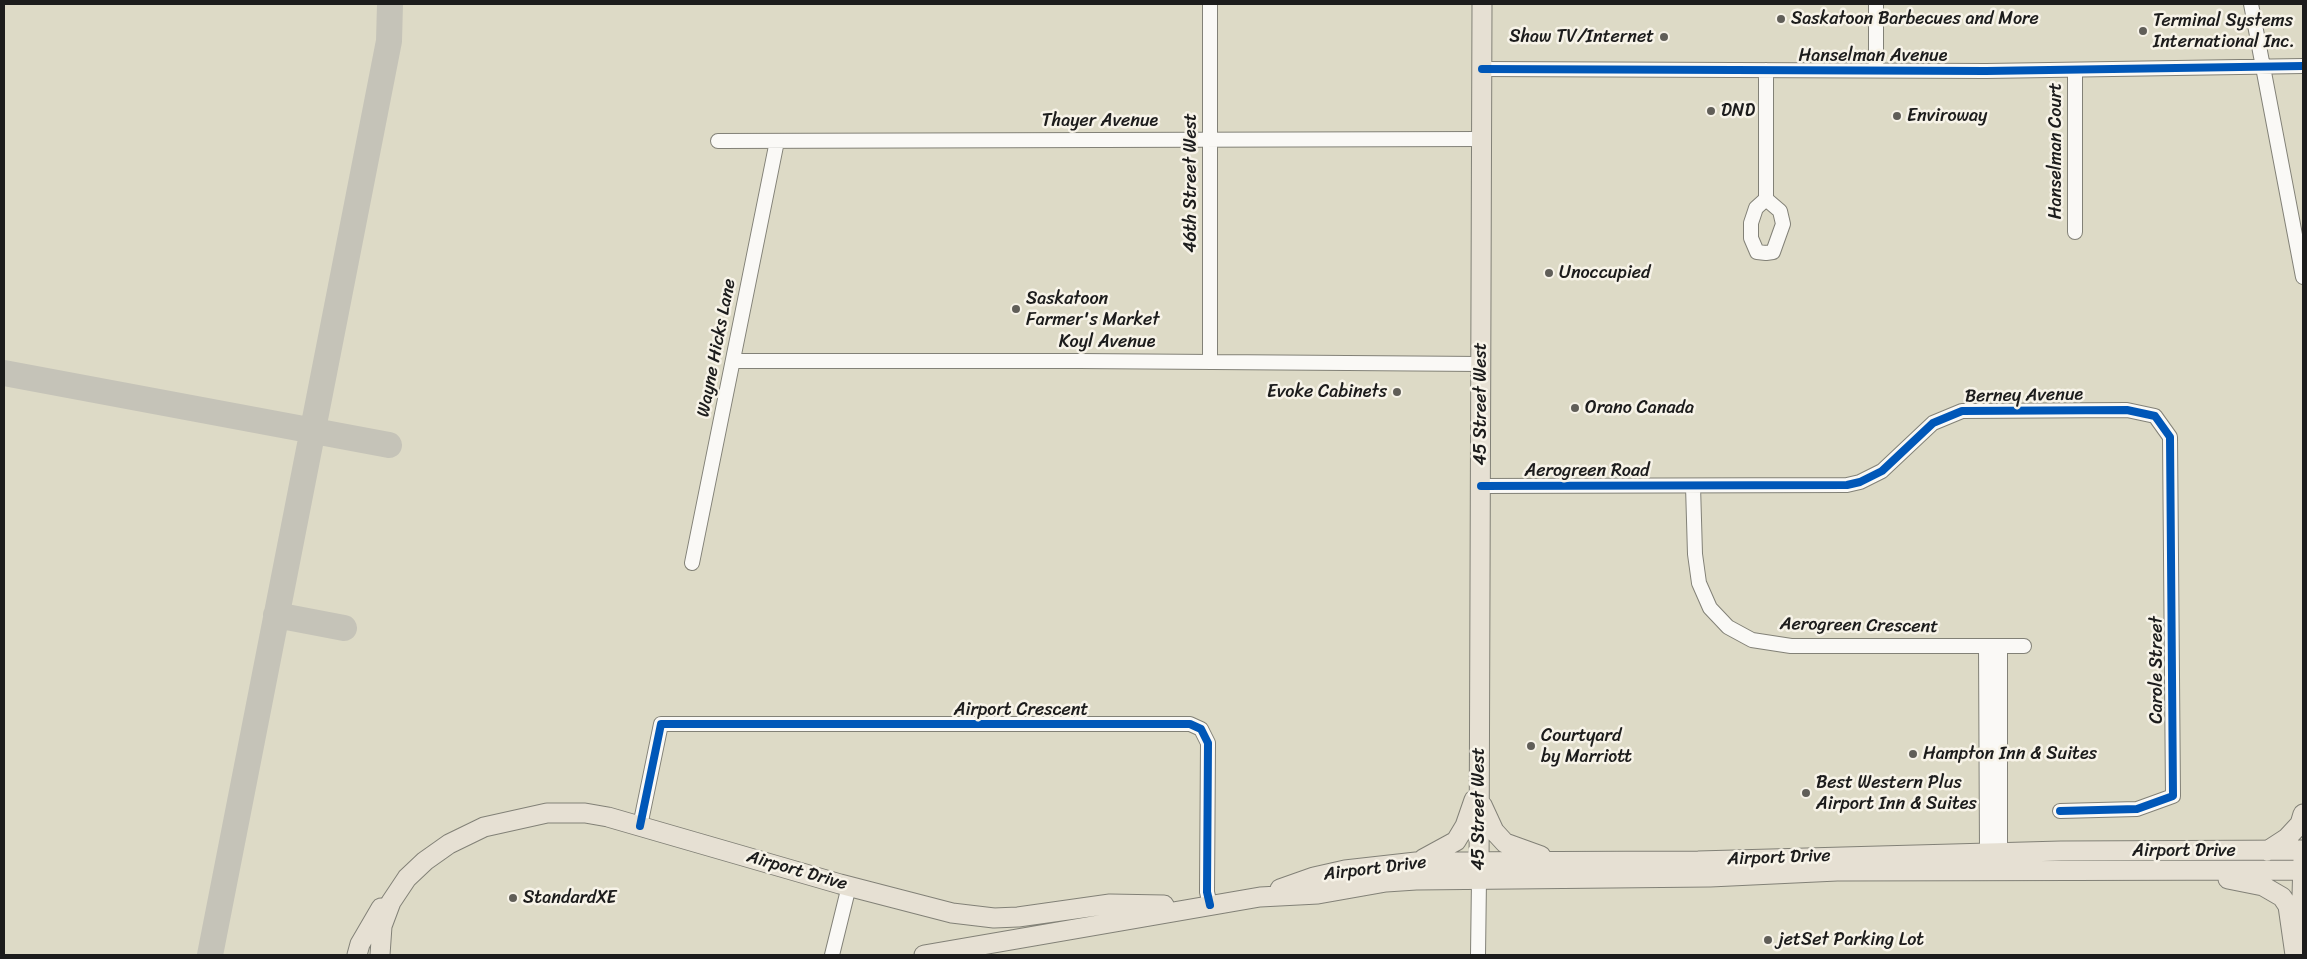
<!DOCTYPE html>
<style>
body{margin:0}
#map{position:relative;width:2307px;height:959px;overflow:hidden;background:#dddac6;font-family:Sriracha,sans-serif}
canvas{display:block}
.frame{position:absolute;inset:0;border:5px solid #1c1c1c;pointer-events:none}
</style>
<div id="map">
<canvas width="2307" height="959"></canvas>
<div class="frame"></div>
</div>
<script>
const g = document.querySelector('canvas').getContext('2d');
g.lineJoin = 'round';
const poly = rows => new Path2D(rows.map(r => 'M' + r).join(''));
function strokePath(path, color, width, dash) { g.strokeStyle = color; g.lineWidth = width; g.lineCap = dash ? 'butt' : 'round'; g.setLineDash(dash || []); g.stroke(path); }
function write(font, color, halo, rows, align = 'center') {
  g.font = font + ' Sriracha,sans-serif'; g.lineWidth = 5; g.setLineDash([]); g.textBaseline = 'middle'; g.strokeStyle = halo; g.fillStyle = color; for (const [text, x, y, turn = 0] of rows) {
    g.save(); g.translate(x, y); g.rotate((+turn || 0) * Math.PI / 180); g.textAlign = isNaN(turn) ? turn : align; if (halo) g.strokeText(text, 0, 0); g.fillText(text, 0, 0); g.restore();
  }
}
strokePath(poly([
 [4,373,389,445],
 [276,615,344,628],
 [210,955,389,41,390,4]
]), '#c5c3b8', 26);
const minor = poly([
 [1210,4,1210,362],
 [2251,4,2303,277],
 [1482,69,1986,71,2303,66],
 [1766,70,1766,199,1756,208,1751,223,1751,238,1757,252,1766,253,1773,252,1783,224,1780,211,1766,199],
 [1876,70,1876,4],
 [2075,70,2075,232],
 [718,141,1482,139],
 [734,361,1079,361,1481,364],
 [1481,486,1847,485,1860,482,1882,471,1933,423,1962,411,2127,410,2155,416,2170,437,2173,796,2137,809,2060,811],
 [1693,486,1695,554,1699,583,1710,608,1728,627,1752,640,1791,646,2024,646],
 [692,563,777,141],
 [1986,646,1987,852],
 [2000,646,2000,852],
 [640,826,661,724,1190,724,1201,729,1208,743,1207,892,1210,905],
 [832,955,849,886],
 [1478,955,1479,879]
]);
const major = poly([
 [1482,805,1494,831,1505,843,1541,856],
 [2267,851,2287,838,2300,824,2303,814],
 [1423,859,1456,841,1465,826,1474,800],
 [1479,875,1482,4],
 [2228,879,2263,886,2282,897,2288,906,2295,955],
 [1280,889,1314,877,1345,870,1416,862,1698,861,2061,851,2303,850],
 [2301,932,2303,860],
 [357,955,360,944,381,908],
 [380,955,382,926,391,902,407,878,425,861,449,844,484,827,547,813,585,813,608,817,840,884,952,913,994,918,1018,917,1110,904,1164,905],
 [924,955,1260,897,1318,894,1386,882,1416,880,1710,877,1837,871,2303,870]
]);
strokePath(minor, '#828177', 16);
strokePath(major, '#828177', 21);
strokePath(minor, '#faf9f6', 14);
strokePath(major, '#e6e0d3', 19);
strokePath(poly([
 [1482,69,1986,71,2303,66],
 [1481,486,1847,485,1860,482,1882,471,1933,423,1962,411,2127,410,2155,416,2170,437,2173,796,2137,809,2060,811],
 [640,826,661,724,1190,724,1201,729,1208,743,1207,892,1210,905]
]), '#0057b8', 8);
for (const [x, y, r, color] of [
 [1781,19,5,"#605e58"],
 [2143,31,5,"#605e58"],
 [1664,37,5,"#605e58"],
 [1711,111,5,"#605e58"],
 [1897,116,5,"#605e58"],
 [1549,273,5,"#605e58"],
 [1016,309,5,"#605e58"],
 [1397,392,5,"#605e58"],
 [1575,408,5,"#605e58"],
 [1531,746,5,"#605e58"],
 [1913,754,5,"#605e58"],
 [1806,793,5,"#605e58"],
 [513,898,5,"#605e58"],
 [1768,940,5,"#605e58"]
]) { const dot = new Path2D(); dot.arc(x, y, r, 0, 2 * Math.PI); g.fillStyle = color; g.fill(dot); strokePath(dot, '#f7f3e8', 2); }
write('18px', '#1c1c1c', '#f7f3e8', [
 ["Saskatoon Barbecues and More",1791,19],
 ["Terminal Systems",2153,21],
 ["International Inc.",2153,42],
 ["Shaw TV/Internet",1654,37,"right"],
 ["DND",1721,111],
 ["Enviroway",1907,116],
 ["Unoccupied",1559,273],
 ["Saskatoon",1026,299],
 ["Farmer's Market",1026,320],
 ["Evoke Cabinets",1387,392,"right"],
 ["Orano Canada",1585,408],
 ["Courtyard",1541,736],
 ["by Marriott",1541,757],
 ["Hampton Inn & Suites",1923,754],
 ["Best Western Plus",1816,783],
 ["Airport Inn & Suites",1816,804],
 ["StandardXE",523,898],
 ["jetSet Parking Lot",1778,940]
], 'left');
write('18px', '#1c1c1c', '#f7f3e8', [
 ["Hanselman Avenue",1873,56],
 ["Thayer Avenue",1100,121],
 ["Hanselman Court",2056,151,-90],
 ["46th Street West",1191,183,-90],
 ["Koyl Avenue",1107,342],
 ["Wayne Hicks Lane",717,348,-79],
 ["Berney Avenue",2024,396,-1],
 ["45 Street West",1481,404,-90],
 ["Aerogreen Road",1587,471],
 ["Aerogreen Crescent",1859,626,1],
 ["Carole Street",2157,670,-90],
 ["Airport Crescent",1021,710],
 ["45 Street West",1479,809,-90],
 ["Airport Drive",2184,851],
 ["Airport Drive",1779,858,-2],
 ["Airport Drive",1375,869,-7],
 ["Airport Drive",797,871,16]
]);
</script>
